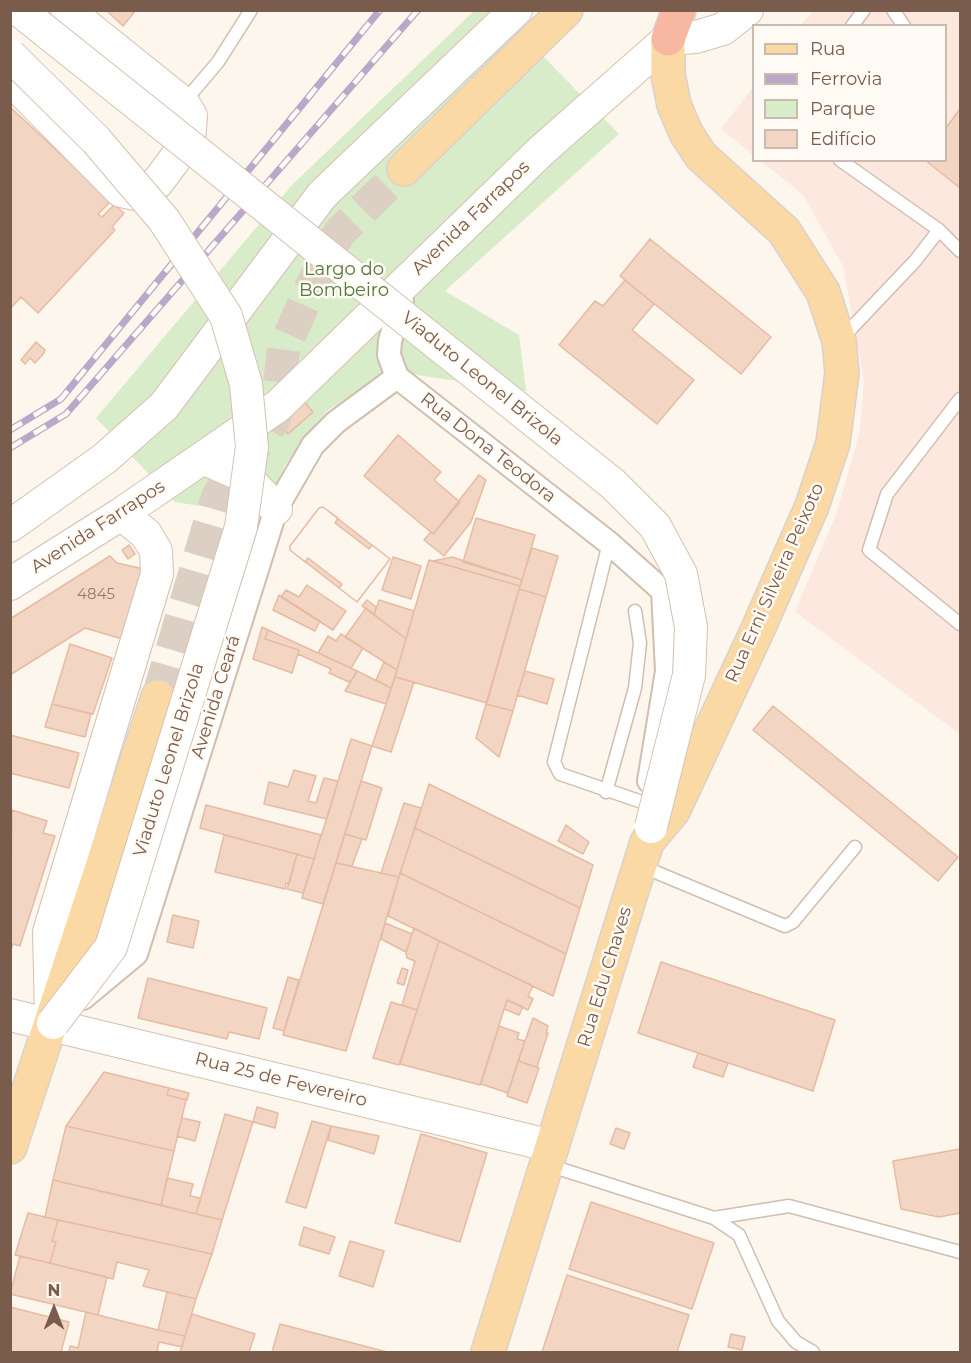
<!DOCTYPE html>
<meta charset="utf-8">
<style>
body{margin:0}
#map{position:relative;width:971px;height:1363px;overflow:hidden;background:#fdf6ec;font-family:Montserrat,sans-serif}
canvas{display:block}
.frame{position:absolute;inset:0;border:12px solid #7a5c4d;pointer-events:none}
.legend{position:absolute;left:752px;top:24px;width:195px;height:138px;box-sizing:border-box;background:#fffaf3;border:2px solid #cabbb1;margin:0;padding:8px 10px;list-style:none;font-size:18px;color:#7a5c4d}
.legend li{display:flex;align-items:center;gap:12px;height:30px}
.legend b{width:30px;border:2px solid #cabbb1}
.north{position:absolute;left:24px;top:1279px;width:60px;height:60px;-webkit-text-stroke:4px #fffaf3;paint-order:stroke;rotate:0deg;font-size:16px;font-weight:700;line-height:24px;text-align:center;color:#7a5c4d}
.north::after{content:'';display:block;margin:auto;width:21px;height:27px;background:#7a5c4d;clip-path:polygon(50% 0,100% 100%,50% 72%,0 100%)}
</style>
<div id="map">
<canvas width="971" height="1363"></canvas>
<div class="frame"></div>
<ul class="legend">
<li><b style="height:8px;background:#fbd9a5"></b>Rua</li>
<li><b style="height:8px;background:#b9a8c9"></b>Ferrovia</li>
<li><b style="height:16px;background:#d8ecc9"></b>Parque</li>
<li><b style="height:16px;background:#f3d5c3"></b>Edifício</li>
</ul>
<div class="north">N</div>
</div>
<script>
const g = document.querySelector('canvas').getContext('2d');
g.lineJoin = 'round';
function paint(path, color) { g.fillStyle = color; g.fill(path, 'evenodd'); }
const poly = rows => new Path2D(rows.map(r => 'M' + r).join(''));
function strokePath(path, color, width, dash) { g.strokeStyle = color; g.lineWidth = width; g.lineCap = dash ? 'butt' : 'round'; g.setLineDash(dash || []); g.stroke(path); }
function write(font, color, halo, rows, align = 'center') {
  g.font = font + ' Montserrat,sans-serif'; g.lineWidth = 5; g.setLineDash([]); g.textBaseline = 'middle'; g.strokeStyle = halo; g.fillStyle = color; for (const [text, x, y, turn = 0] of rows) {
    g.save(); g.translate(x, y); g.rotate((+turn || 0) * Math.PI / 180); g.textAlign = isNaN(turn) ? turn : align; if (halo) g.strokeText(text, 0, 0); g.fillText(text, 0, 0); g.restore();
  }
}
paint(poly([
 [813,11,960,11,960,734,795,612,837,512,860,431,864,381,843,266,803,195,761,161,946,160,946,26,801,25],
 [753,87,753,155,721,129]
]), '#fde8e0');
paint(poly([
 [474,11,499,11,619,134,445,291,519,335,526,391,390,371,328,410,285,465,264,516,175,502,96,418,292,185]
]), '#d8ecc9');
const building = poly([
 [106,10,136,10,123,26,106,10],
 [10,107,111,201,98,214,102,217,114,205,124,213,112,227,115,230,38,313,21,297,10,309,10,107],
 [960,109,960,188,925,160,946,160,946,128,960,109],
 [650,239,771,337,741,374,620,276,650,239],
 [625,280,654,304,632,330,694,380,657,424,559,345,595,301,603,306,625,280],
 [36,342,45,350,44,353,35,363,30,358,25,364,21,360,36,342],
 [301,398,313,412,288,434,276,419,301,398],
 [398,435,441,472,434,480,460,502,433,534,364,476,398,435],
 [479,475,486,480,471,522,444,556,424,540,431,532,433,534,479,475],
 [323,507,390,559,357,602,290,550,290,546,319,508,323,507],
 [323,507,338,518,335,523,369,549,372,545,390,559,357,602,339,588,342,584,308,558,305,562,290,550,290,546,319,508,323,507],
 [476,518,535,535,522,580,463,562,476,518],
 [129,545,135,554,128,559,122,550,129,545],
 [532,548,558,556,546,597,519,589,532,548],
 [110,556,117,563,148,570,132,642,85,628,10,675,10,619,110,556],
 [393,557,421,566,411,599,382,590,393,557],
 [452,557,522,580,520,586,433,561,452,557],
 [429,560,520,586,487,703,395,677,429,560],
 [307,585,346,611,333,630,281,597,286,590,299,597,307,585],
 [519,589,546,597,513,711,486,704,519,589],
 [279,595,320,621,315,631,273,610,279,595],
 [367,600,376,607,374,615,362,606,367,600],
 [379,600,414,611,406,639,374,615,379,600],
 [366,608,406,639,397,670,345,637,366,608],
 [262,627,268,630,265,639,299,650,292,673,253,659,262,627],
 [268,630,357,671,354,677,349,682,329,673,331,669,298,654,299,650,265,639,268,630],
 [341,634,363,648,351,668,318,653,328,636,336,641,341,634],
 [70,644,112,658,93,714,52,704,70,644],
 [384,662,397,670,391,688,376,680,384,662],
 [357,671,391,688,386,704,345,691,357,671],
 [525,671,554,679,547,704,517,695,525,671],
 [395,677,414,682,391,752,372,746,395,677],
 [52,704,91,714,85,737,45,727,52,704],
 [486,704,513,711,499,757,476,738,486,704],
 [773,706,958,857,938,881,753,730,773,706],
 [10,735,79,753,69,788,10,773,10,735],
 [351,739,372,746,323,904,302,898,351,739],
 [294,770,316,776,308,801,316,803,324,778,338,781,327,819,264,804,269,782,288,787,294,770],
 [361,781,382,788,366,840,345,834,361,781],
 [429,784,593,865,580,908,415,828,429,784],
 [404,803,421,808,399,877,381,873,404,803],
 [206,805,321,835,314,859,200,828,206,805],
 [12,810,47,821,43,833,55,836,20,946,13,944,10,952,12,810],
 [566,825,589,842,583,854,558,841,566,825],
 [415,828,580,908,566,954,400,873,415,828],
 [345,834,362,839,352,866,336,863,345,834],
 [224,835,297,854,289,884,286,883,285,889,215,872,224,835],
 [297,854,314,859,303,893,287,889,297,854],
 [336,863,399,877,346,1051,283,1035,336,863],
 [400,873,566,954,553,996,388,916,400,873],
 [173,915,199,921,193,948,167,942,173,915],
 [385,923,412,934,406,952,381,939,385,923],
 [414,928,439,941,417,1010,402,1005,415,961,407,958,406,953,414,928],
 [439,941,533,986,528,996,533,999,528,1010,507,1000,480,1085,400,1064,439,941],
 [661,962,835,1020,813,1091,638,1033,661,962],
 [402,968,408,970,404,985,397,983,402,968],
 [288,977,299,980,284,1031,273,1028,288,977],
 [148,978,267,1008,259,1039,229,1032,227,1039,138,1018,148,978],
 [507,1000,523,1007,519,1015,504,1009,507,1000],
 [391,1002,417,1010,399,1065,373,1058,391,1002],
 [533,1018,548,1026,546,1033,548,1033,537,1067,518,1061,533,1018],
 [499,1026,519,1033,517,1039,525,1041,508,1093,481,1084,499,1026],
 [698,1053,728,1063,723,1077,693,1067,698,1053],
 [518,1061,539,1068,527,1103,507,1096,518,1061],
 [104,1072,169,1088,167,1095,186,1100,174,1151,66,1126,104,1072],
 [169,1088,189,1093,187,1100,167,1095,169,1088],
 [257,1107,278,1113,275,1128,253,1122,257,1107],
 [225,1114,253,1122,222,1220,196,1214,225,1114],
 [182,1118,200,1122,195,1141,177,1136,182,1118],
 [312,1121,331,1126,306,1208,286,1202,312,1121],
 [66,1126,174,1151,161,1205,53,1180,66,1126],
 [331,1126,379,1136,374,1154,328,1140,331,1126],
 [616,1128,630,1133,624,1149,610,1144,616,1128],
 [421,1134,487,1153,460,1242,395,1223,421,1134],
 [960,1149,960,1213,939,1217,901,1209,893,1161,960,1149],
 [167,1178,193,1184,190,1196,201,1198,196,1214,161,1205,167,1178],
 [53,1180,222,1220,212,1254,45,1217,53,1180],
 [591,1202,714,1243,692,1309,569,1269,591,1202],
 [28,1213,58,1220,52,1241,56,1242,50,1263,15,1255,28,1213],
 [58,1220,212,1254,196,1299,143,1286,149,1270,117,1262,113,1279,50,1263,56,1242,52,1241,58,1220],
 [304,1227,335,1237,329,1254,299,1245,304,1227],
 [350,1241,384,1251,373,1287,339,1276,350,1241],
 [20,1256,107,1277,98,1315,10,1294,20,1256],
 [567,1275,689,1315,677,1352,542,1352,567,1275],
 [167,1292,196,1299,185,1336,158,1330,167,1292],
 [10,1307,69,1322,61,1352,10,1352,10,1307],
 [86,1312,158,1330,185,1336,182,1347,159,1342,157,1352,69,1352,70,1346,78,1348,86,1312],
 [192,1314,255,1334,249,1352,180,1352,192,1314],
 [280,1324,387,1352,272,1352,280,1324],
 [731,1334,745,1337,742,1350,728,1347,731,1334]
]);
paint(building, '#f3d5c3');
strokePath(building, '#e6bba3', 1.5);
strokePath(poly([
 [158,697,217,498,234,467,264,437,275,417,284,348,312,285,339,233,404,169]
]), '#dcd0c4', 33, [33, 16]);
const lane = poly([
 [893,10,904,26],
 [852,26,864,10],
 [184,102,218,62,251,10],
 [840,160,939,230,960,251],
 [842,338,915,261,939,230],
 [960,399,887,494,869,550,960,624],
 [609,543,554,762,560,774,645,803],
 [606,792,635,688,640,643,635,611],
 [641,866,785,926,793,922,855,847],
 [548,1165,714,1218,739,1235,778,1321,796,1342,813,1352],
 [714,1218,789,1206,960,1252]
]);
const street = poly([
 [402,301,390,341,389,355,397,377,609,543,663,591,667,671,649,781],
 [83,998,136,954,276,509,313,445,336,422,397,377]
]);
const secondary = poly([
 [10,79,121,191,134,194,157,183,189,140,191,116,183,103,67,10],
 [203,458,246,477,276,509],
 [10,526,104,459,164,406,322,195,516,10],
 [10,584,121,514,278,406,541,151,668,39,696,37,723,29,747,10],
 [51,1013,49,932,157,574,156,551,146,534,121,514],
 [10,1015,552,1146]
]);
const primary = poly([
 [404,169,566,10],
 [10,1147,158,697],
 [488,1352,647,842,673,811,758,629,812,506,833,443,842,373,839,341,823,292,784,231,701,156,686,133,674,105,668,74,668,39]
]);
const highway = poly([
 [668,39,679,10]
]);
strokePath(lane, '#d1beb0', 15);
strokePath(street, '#d1beb0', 26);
strokePath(secondary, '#d6c0b0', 34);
strokePath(primary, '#dad1cd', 36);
strokePath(highway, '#dad1cd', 36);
strokePath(lane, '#fff', 12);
strokePath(street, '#fff', 22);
strokePath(secondary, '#fff', 32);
strokePath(primary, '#fbd9a5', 33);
strokePath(highway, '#f7b7a3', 33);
const rail = poly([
 [10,430,61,399,380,10],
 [10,448,66,414,418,10]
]);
strokePath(rail, '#b9a8c9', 7);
strokePath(rail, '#fffaf3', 4.5, [14]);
const secondaryBridge = poly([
 [19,10,613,484,655,526,681,574,691,627,689,675,651,827],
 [10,55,96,140,164,220,226,316,246,384,252,447,241,527,111,947,53,1023]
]);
strokePath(secondaryBridge, '#d6c0b0', 34, []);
strokePath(secondaryBridge, '#fff', 32);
write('15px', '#987a6a', null, [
 ["4845",96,595]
]);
write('18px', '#7a5c4d', '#fffaf3', [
 ["Avenida Farrapos",471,218,-44],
 ["Viaduto Leonel Brizola",482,379,39],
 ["Rua Dona Teodora",488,448,38],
 ["Avenida Farrapos",98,527,-33],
 ["Rua Erni Silveira Peixoto",775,583,-66],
 ["Avenida Ceará",216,697,-73],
 ["Viaduto Leonel Brizola",169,760,-73],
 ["Rua Edu Chaves",605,977,-73],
 ["Rua 25 de Fevereiro",281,1080,14]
]);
write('18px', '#537a41', '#fffaf3', [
 ["Largo do",344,270],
 ["Bombeiro",344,291]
]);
</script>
